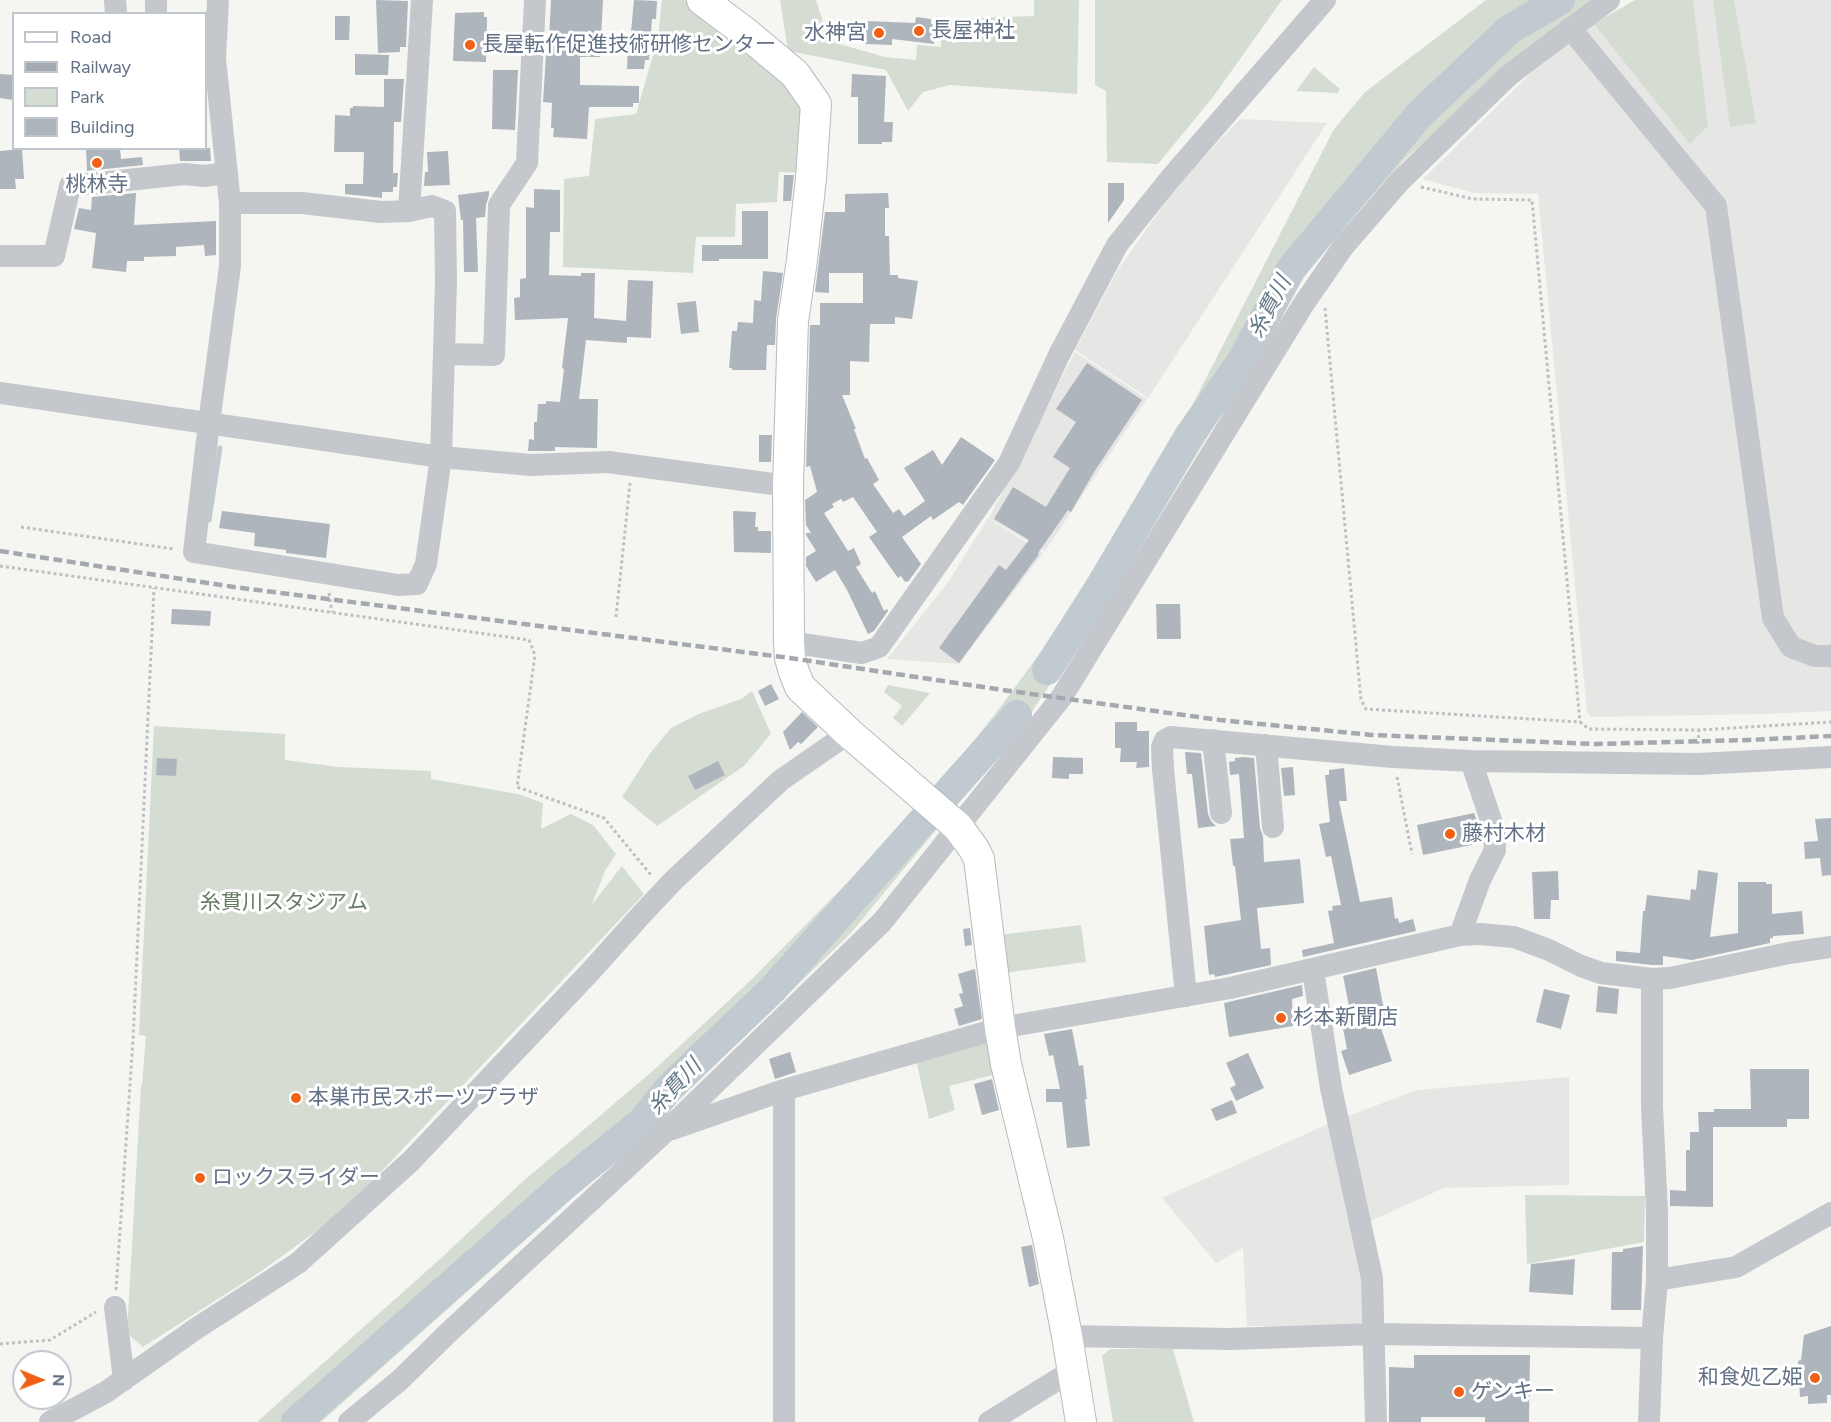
<!DOCTYPE html>
<meta charset="utf-8">
<style>
body{margin:0}
#map{position:relative;width:1831px;height:1422px;overflow:hidden;background:#f5f6f1;font-family:Figtree,sans-serif}
canvas{display:block}
.legend{position:absolute;left:12px;top:12px;width:195px;height:138px;box-sizing:border-box;background:#fff;border:2px solid #c0c6ce;margin:0;padding:8px 10px;list-style:none;font-size:18px;color:#627185}
.legend li{display:flex;align-items:center;gap:12px;height:30px}
.legend b{width:30px;border:2px solid #c0c6ce}
.north{position:absolute;left:12px;top:1350px;width:60px;height:60px;box-sizing:border-box;background:#fff;border:2px solid #c0c6ce;border-radius:50%;rotate:91deg;font-size:16px;font-weight:700;line-height:24px;text-align:center;color:#627185}
.north::after{content:'';display:block;margin:auto;width:21px;height:27px;background:#f16015;clip-path:polygon(50% 0,100% 100%,50% 72%,0 100%)}
</style>
<div id="map">
<canvas width="1831" height="1422"></canvas>
<ul class="legend">
<li><b style="height:8px;background:#fff"></b>Road</li>
<li><b style="height:8px;background:#a4a9b0"></b>Railway</li>
<li><b style="height:16px;background:#d5ddd2"></b>Park</li>
<li><b style="height:16px;background:#afb5bc"></b>Building</li>
</ul>
<div class="north">N</div>
</div>
<script>
const g = document.querySelector('canvas').getContext('2d');
g.lineJoin = 'round';
function paint(path, color) { g.fillStyle = color; g.fill(path, 'evenodd'); }
const poly = rows => new Path2D(rows.map(r => 'M' + r).join(''));
function strokePath(path, color, width, dash) { g.strokeStyle = color; g.lineWidth = width; g.lineCap = dash ? 'butt' : 'round'; g.setLineDash(dash || []); g.stroke(path); }
function write(font, color, halo, rows, align = 'center') {
  g.font = font + ' Figtree,"Noto Sans JP",sans-serif'; g.lineWidth = 6; g.setLineDash([]); g.textBaseline = 'middle'; g.strokeStyle = halo; g.fillStyle = color; for (const [text, x, y, turn = 0] of rows) {
    g.save(); g.translate(x, y); g.rotate((+turn || 0) * Math.PI / 180); g.textAlign = isNaN(turn) ? turn : align; if (halo) g.strokeText(text, 0, 0); g.fillText(text, 0, 0); g.restore();
  }
}
paint(poly([
 [1635,0,1831,0,1831,711,1765,714,1591,717,1587,712,1538,194,1474,193,1423,179,1530,74,1594,24],
 [1240,119,1327,123,1148,398,1075,350,1117,271,1179,183],
 [1075,352,1147,399,1045,551,989,518],
 [988,518,1043,553,959,664,887,659,949,581],
 [1569,1077,1569,1185,1444,1188,1364,1224,1375,1327,1247,1326,1243,1248,1216,1263,1162,1198,1335,1121,1417,1090]
]), '#e6e6e5');
paint(poly([
 [662,0,685,0,701,8,802,95,808,173,779,172,777,202,736,204,735,237,696,237,693,273,563,267,564,179,589,176,595,119,636,114,658,38],
 [780,0,816,0,829,41,885,57,916,60,917,45,941,47,942,19,1034,16,1034,0,1079,0,1077,94,950,85,923,92,908,111,886,70,788,51],
 [1095,0,1282,0,1213,97,1158,164,1107,162,1106,91,1095,85],
 [1486,0,1598,0,1499,78,1406,158,1315,259,1136,555,1025,722,851,933,641,1137,321,1422,257,1422,439,1260,520,1184,656,1068,752,979,921,808,1002,705,1051,638,1182,425,1334,129,1365,92],
 [1635,0,1693,0,1708,126,1690,144,1594,24],
 [1713,0,1734,0,1756,123,1730,127],
 [1314,67,1340,89,1338,93,1296,91],
 [888,685,930,693,902,726,893,718,902,706,884,692],
 [752,691,771,734,744,766,657,826,622,797,651,752,671,728,701,713,741,699],
 [154,726,285,734,285,760,339,767,431,771,431,779,518,794,543,803,541,829,571,814,593,825,616,854,605,871,592,904,622,866,644,894,344,1211,263,1270,143,1347,127,1333,141,1085,142,1085,146,1036,139,1035],
 [1081,925,1086,962,1003,973,998,935],
 [992,1038,1001,1073,949,1086,955,1110,929,1119,916,1059],
 [1525,1195,1645,1196,1644,1242,1527,1264],
 [1110,1349,1173,1349,1194,1422,1113,1422,1102,1356]
]), '#d5ddd2');
strokePath(poly([
 [209,520,220,448]
]), '#c0cad0', 5);
strokePath(poly([
 [1047,670,1100,587,1189,436,1241,362,1291,269,1419,115,1510,29,1560,0],
 [296,1422,563,1186,642,1122,670,1087,772,990,1017,715]
]), '#c0cad0', 30);
paint(poly([
 [376,0,408,1,406,47,400,47,400,52,378,53],
 [551,0,603,0,600,57,580,57,580,85,639,86,639,103,633,103,633,107,589,107,587,139,553,137,554,128,551,128,552,103,543,102,547,38,549,38],
 [634,0,657,1,656,19,652,19,649,60,645,60,644,69,627,69,628,42,630,42],
 [484,12,484,17,487,17,486,62,453,61,455,13],
 [335,16,350,16,349,40,335,40],
 [916,17,931,19,931,24,936,25,934,44,892,39,892,45,865,44,866,21,915,23],
 [355,54,389,55,388,75,355,75],
 [493,70,518,70,515,130,492,129],
 [0,74,14,75,13,100,0,98],
 [852,74,886,76,884,122,893,122,892,142,882,142,882,144,858,144,858,97,851,97],
 [384,79,404,79,401,122,394,122,393,173,398,173,397,187,393,187,393,192,382,192,382,198,345,194,345,184,363,184,364,152,334,152,335,115,350,116,350,108,353,108,353,106,384,107],
 [86,148,120,148,121,159,142,157,143,165,87,171],
 [179,148,210,148,211,161,180,161],
 [22,149,24,179,15,179,16,189,0,189,0,151],
 [448,151,450,185,424,186,425,172,428,172,427,152],
 [784,175,794,175,791,201,783,201],
 [1108,183,1124,183,1124,200,1108,223],
 [534,189,560,190,560,232,550,232,549,275,581,276,581,273,595,273,594,318,626,321,628,280,653,281,651,338,627,337,627,343,586,340,579,399,598,399,597,448,555,447,555,451,528,451,529,439,534,440,534,422,537,422,538,404,546,404,546,401,560,402,564,369,562,368,568,318,515,320,514,298,520,297,520,279,526,278,526,207,534,208],
 [489,191,489,195,486,205,485,217,476,218,478,272,464,272,463,220,461,220,458,195],
 [136,193,134,225,216,221,216,255,205,256,204,245,176,247,176,256,144,257,144,261,127,261,126,272,92,268,96,233,74,229,79,208,91,210,92,197],
 [888,193,889,208,885,208,885,236,889,236,890,275,898,275,898,278,918,281,912,319,895,317,895,324,870,324,869,362,850,361,850,395,842,395,856,429,854,429,865,459,867,458,879,480,873,484,893,513,899,509,904,516,925,501,904,468,933,450,942,465,961,437,995,460,963,505,959,502,933,520,931,516,902,537,921,564,908,582,907,581,905,582,901,576,898,578,869,537,877,532,853,497,843,502,841,499,832,504,834,507,824,513,848,551,854,548,861,564,856,567,872,593,875,591,884,611,887,609,888,611,874,631,868,634,847,590,835,570,816,582,806,566,806,557,816,551,806,535,806,533,811,533,806,525,805,500,817,492,810,466,806,467,810,325,820,325,820,303,863,303,863,273,829,273,829,293,815,292,825,212,845,212,845,194],
 [742,211,768,211,768,259,719,259,719,261,702,261,702,245,742,245],
 [763,271,783,273,776,319,775,345,767,345,766,370,732,370,732,368,729,368,732,331,737,331,738,322,753,323,754,300,761,301],
 [696,301,699,332,681,334,677,303],
 [1087,363,1142,400,1094,472,1071,512,1068,510,1038,553,1039,554,959,663,939,648,999,565,1006,570,1029,540,994,519,1013,487,1046,507,1070,468,1053,457,1076,422,1056,409],
 [759,435,772,435,771,462,759,462],
 [222,511,330,524,326,558,286,553,286,550,254,546,255,533,219,528],
 [733,511,756,512,755,527,758,527,758,531,771,531,771,553,734,552],
 [1156,604,1180,604,1181,639,1157,639],
 [172,609,211,611,210,626,171,624],
 [771,684,779,699,765,706,758,691],
 [802,712,818,727,801,744,798,742,790,750,783,732],
 [1115,722,1137,722,1137,731,1149,731,1149,767,1136,768,1137,762,1120,762,1121,748,1115,748],
 [1185,752,1201,753,1208,814,1211,821,1216,826,1198,828,1192,774,1187,774],
 [1053,757,1083,758,1083,774,1069,774,1069,779,1052,778],
 [1243,757,1254,758,1260,828,1263,836,1264,862,1300,859,1304,903,1257,908,1261,949,1270,948,1271,965,1215,977,1214,974,1209,975,1204,926,1241,920,1235,866,1233,866,1230,839,1244,838,1239,774,1230,775,1229,762,1235,761,1235,758],
 [157,758,177,759,176,776,156,775],
 [718,761,725,775,695,790,688,776],
 [1293,767,1295,795,1284,796,1281,768],
 [1344,768,1347,801,1339,801,1360,902,1392,897,1395,919,1398,918,1399,923,1413,919,1416,931,1303,957,1302,950,1334,943,1328,911,1333,910,1332,906,1341,905,1331,856,1326,857,1319,824,1330,822,1325,775,1329,775,1329,770],
 [1474,813,1481,832,1481,843,1423,855,1417,825],
 [1831,818,1831,875,1822,876,1820,858,1805,859,1804,842,1818,841,1815,819],
 [1698,870,1718,873,1710,937,1738,933,1738,882,1766,882,1766,884,1772,884,1772,914,1802,911,1804,934,1773,936,1773,938,1770,938,1770,943,1692,960,1663,956,1663,965,1652,965,1616,961,1616,951,1640,953,1643,911,1645,911,1647,895,1690,900,1691,889,1696,890],
 [1558,871,1559,900,1551,900,1550,919,1534,919,1532,872],
 [970,928,972,945,965,946,963,929],
 [1376,968,1387,1026,1381,1028,1392,1061,1349,1075,1341,1051,1347,1049,1342,1023,1352,1021,1343,976],
 [975,969,982,1019,959,1026,954,1009,963,1006,959,994,963,993,958,974],
 [1302,985,1303,996,1292,999,1293,1026,1229,1037,1224,1003],
 [1598,986,1619,989,1617,1014,1596,1012],
 [1544,989,1570,995,1561,1029,1536,1022],
 [1072,1029,1079,1066,1083,1065,1087,1099,1085,1099,1090,1146,1067,1148,1062,1102,1046,1102,1046,1089,1060,1089,1053,1055,1049,1056,1044,1034],
 [790,1052,796,1072,775,1079,769,1059],
 [1248,1053,1264,1088,1236,1101,1230,1088,1236,1085,1226,1063],
 [1750,1069,1809,1069,1809,1119,1787,1119,1787,1127,1713,1127,1713,1207,1670,1206,1670,1190,1686,1191,1686,1150,1690,1150,1690,1132,1699,1132,1698,1112,1714,1112,1714,1109,1751,1109],
 [992,1079,999,1110,982,1115,974,1084],
 [1232,1100,1237,1113,1216,1121,1211,1109],
 [1032,1245,1039,1284,1029,1287,1021,1247],
 [1643,1246,1641,1310,1611,1310,1612,1252,1623,1252,1623,1249],
 [1575,1259,1573,1295,1529,1292,1531,1264],
 [1831,1326,1831,1395,1827,1395,1827,1403,1808,1404,1808,1396,1800,1397,1798,1361,1801,1360,1804,1335],
 [1414,1355,1530,1355,1529,1422,1485,1422,1485,1417,1421,1417,1421,1422,1389,1422,1389,1367,1414,1368]
]), '#afb5bc');
const major = poly([
 [702,0,746,33,795,74,816,104,811,178,802,260,793,321,788,486,789,642,790,658,794,672,800,687,849,733,958,827,974,849,979,859,1000,1028,1006,1064,1048,1238,1067,1336,1081,1422]
]);
strokePath(major, '#b7babf', 32);
strokePath(poly([
 [1421,187,1473,199,1532,200,1580,722],
 [1325,308,1361,700,1366,709,1580,722,1589,729,1699,730,1831,722],
 [21,527,174,549],
 [0,566,529,640,535,655,517,787,604,818,651,875],
 [329,593,332,612],
 [616,617,630,483],
 [1698,744,1699,730],
 [1397,777,1412,854],
 [116,1290,133,1040,154,588],
 [0,1344,50,1340,96,1312]
]), '#bebfc2', 3, [3, 3]);
strokePath(poly([
 [115,0,116,14],
 [218,0,215,59,230,203,230,266,209,423,194,552,398,585,417,584,426,564,441,457,446,281,445,211,432,206,409,211,381,212,302,203,230,203],
 [156,14,156,0],
 [1570,28,1716,206,1773,618,1791,647,1815,656,1831,656],
 [409,211,422,0],
 [0,256,54,256,70,186,185,174,204,176,226,173],
 [444,354,494,355,499,205,527,163,535,0],
 [0,393,441,457,531,465,608,462,788,486],
 [789,642,862,653,879,647,1009,463,1059,355,1117,245,1169,180,1325,0],
 [1213,740,1221,813],
 [1266,745,1273,827],
 [1460,935,1480,880,1495,850,1494,829,1471,761],
 [1313,970,1331,1088,1372,1278,1376,1422],
 [1186,996,1163,769,1162,747,1165,740,1171,737,1393,757,1471,761,1698,764,1831,757],
 [784,1090,1000,1028,1230,988,1460,935,1479,934,1514,937,1549,950,1581,966,1601,973,1652,979,1670,978,1789,953,1831,947],
 [672,1129,784,1090,784,1422],
 [1657,1280,1736,1267,1831,1213],
 [115,1307,124,1380],
 [1067,1336,1230,1339,1373,1334,1652,1338],
 [50,1422,106,1392,197,1328,298,1263,411,1161,590,972,642,914,674,880,781,780,849,733],
 [349,1422,400,1380,449,1332,665,1132,882,922,1061,698,1303,305,1343,247,1399,182,1508,76,1609,0],
 [989,1422,1073,1370],
 [1649,1422,1652,1338,1657,1280,1657,1212,1652,1106,1652,979]
]), '#c4c7cb', 22);
strokePath(major, '#fff', 30);
strokePath(poly([
 [0,551,234,587,790,658,1003,690,1220,720,1372,735,1595,744,1748,740,1831,736]
]), '#a4a9b0', 4.5, [9, 4.5]);
for (const [x, y, r, color] of [
 [919,31,6,"#f16015"],
 [879,33,6,"#f16015"],
 [470,45,6,"#f16015"],
 [97,163,6,"#f16015"],
 [1450,834,6,"#f16015"],
 [1281,1018,6,"#f16015"],
 [296,1098,6,"#f16015"],
 [200,1178,6,"#f16015"],
 [1815,1378,6,"#f16015"],
 [1459,1392,6,"#f16015"]
]) { const dot = new Path2D(); dot.arc(x, y, r, 0, 2 * Math.PI); g.fillStyle = color; g.fill(dot); strokePath(dot, '#fff', 2); }
write('21px', '#627185', '#fff', [
 ["長屋神社",931,31],
 ["水神宮",867,33,"right"],
 ["長屋転作促進技術研修センター",482,45],
 ["桃林寺",97,185,"center"],
 ["藤村木材",1462,834],
 ["杉本新聞店",1293,1018],
 ["本巣市民スポーツプラザ",308,1098],
 ["ロックスライダー",212,1178],
 ["和食処乙姫",1803,1378,"right"],
 ["ゲンキー",1471,1392]
], 'left');
write('21px', '#647b61', '#fff', [
 ["糸貫川スタジアム",284,903]
]);
write('italic 22px', '#627a89', '#fff', [
 ["糸貫川",1270,307,-62],
 ["糸貫川",675,1087,-47]
]);
</script>
